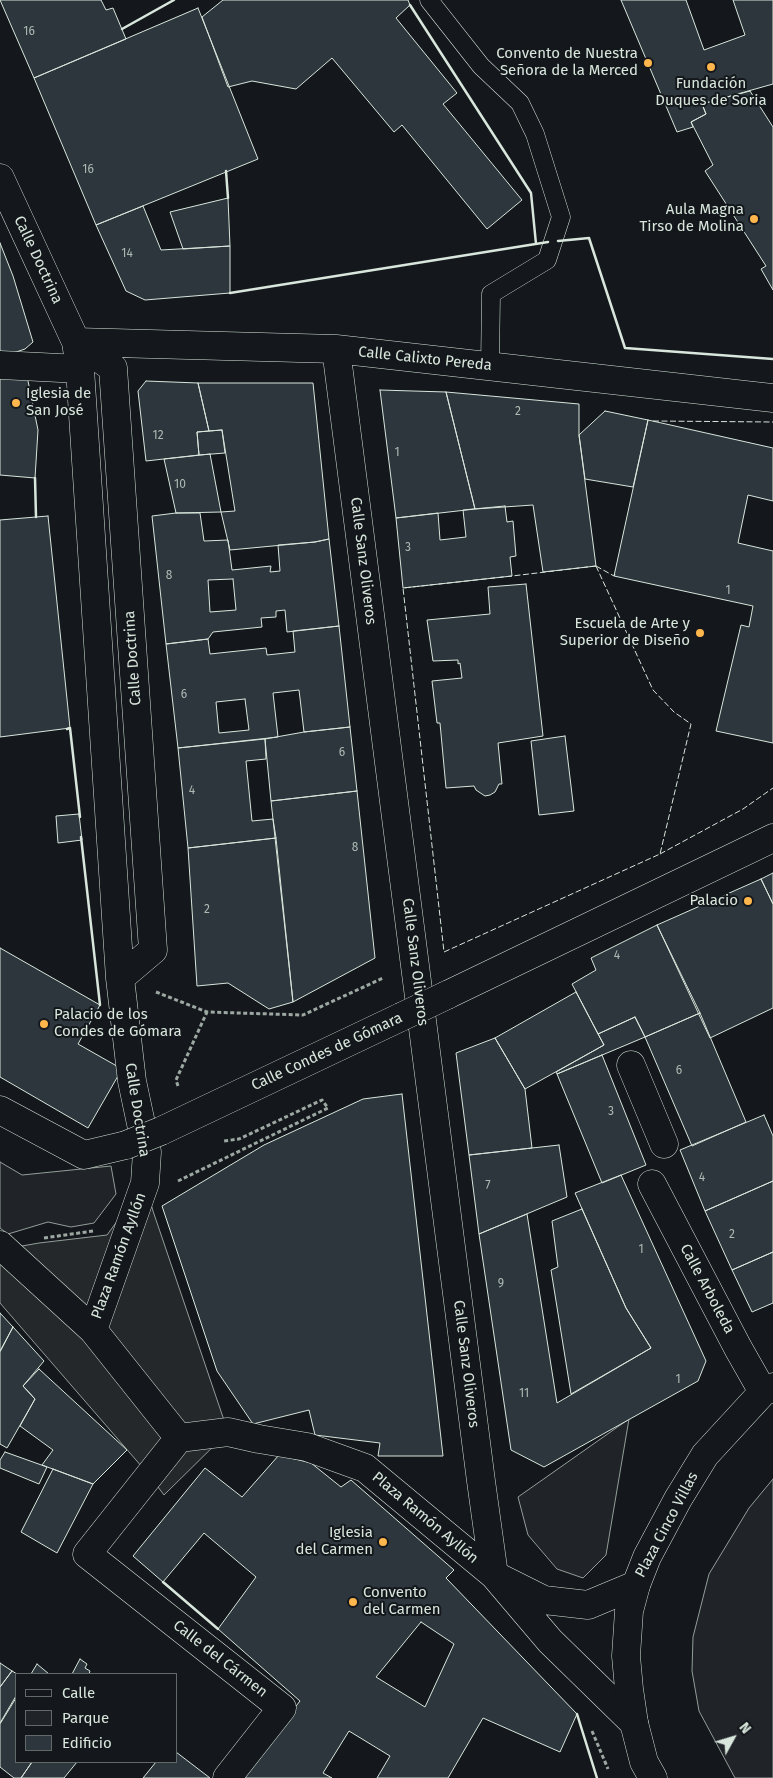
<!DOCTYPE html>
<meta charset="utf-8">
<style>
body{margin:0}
#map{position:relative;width:773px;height:1778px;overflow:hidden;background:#14181c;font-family:"Fira Sans",sans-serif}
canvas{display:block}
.legend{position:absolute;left:15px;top:1673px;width:162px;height:90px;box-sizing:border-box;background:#14181c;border:1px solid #626a69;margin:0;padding:6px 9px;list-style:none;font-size:15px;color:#d8e6dc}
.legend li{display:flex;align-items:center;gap:10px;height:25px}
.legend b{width:25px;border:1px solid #626a69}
.north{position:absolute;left:708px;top:1713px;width:50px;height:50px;-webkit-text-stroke:4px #14181c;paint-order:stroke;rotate:51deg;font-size:14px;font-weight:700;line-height:20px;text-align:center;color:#d8e6dc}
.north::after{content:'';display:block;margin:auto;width:18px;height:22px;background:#d8e6dc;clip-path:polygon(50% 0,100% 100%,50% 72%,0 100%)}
</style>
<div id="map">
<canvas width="773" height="1778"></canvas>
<ul class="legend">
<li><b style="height:6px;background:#14181c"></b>Calle</li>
<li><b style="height:14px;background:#202428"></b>Parque</li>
<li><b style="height:14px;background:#2c363c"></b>Edificio</li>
</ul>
<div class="north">N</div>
</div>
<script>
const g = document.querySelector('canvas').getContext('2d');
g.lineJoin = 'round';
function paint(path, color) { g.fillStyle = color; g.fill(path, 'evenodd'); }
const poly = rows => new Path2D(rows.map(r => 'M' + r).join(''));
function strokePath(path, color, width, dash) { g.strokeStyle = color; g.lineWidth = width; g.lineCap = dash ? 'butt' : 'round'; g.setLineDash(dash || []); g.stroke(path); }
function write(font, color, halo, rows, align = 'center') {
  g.font = font + ' "Fira Sans",sans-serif'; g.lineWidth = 4; g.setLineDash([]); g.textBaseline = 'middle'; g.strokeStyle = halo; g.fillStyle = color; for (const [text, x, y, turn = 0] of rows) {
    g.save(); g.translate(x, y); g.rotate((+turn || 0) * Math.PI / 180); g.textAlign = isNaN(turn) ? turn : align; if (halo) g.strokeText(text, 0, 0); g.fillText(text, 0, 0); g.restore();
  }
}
const green = poly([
 [0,1162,22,1175,111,1166,116,1194,94,1223,71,1227,48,1222,8,1234,0,1228,0,1162],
 [629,1419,606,1555,583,1578,557,1569,528,1535,518,1497,629,1419],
 [773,1479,773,1778,735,1778,699,1711,692,1671,693,1637,709,1574,749,1508,773,1479]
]);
paint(green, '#202428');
strokePath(green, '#939e99', 1);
const parking = poly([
 [145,1183,153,1211,228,1432,164,1495,149,1475,0,1303,0,1255,5,1249,39,1243,107,1235,145,1183]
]);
paint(parking, '#24282b');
strokePath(parking, '#939e99', 1);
const building = poly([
 [0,0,101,0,106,10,113,8,126,39,34,78,0,0],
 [223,0,408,0,410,5,396,18,457,93,443,104,522,200,487,229,402,125,394,132,332,58,296,89,252,81,228,87,202,17,223,0],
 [621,0,686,0,704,50,745,35,733,0,773,0,773,84,702,104,706,114,691,122,693,127,677,132,621,0],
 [198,8,258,159,96,225,34,78,198,8],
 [750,91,773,127,773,290,761,269,766,266,705,171,713,165,691,122,706,114,702,104,750,91],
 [228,198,230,246,183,249,170,212,228,198],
 [143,206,161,250,230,246,230,293,145,300,126,291,96,225,143,206],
 [0,243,13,276,33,342,25,349,4,356,0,356,0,243],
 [0,375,27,376,38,430,35,478,0,475,0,375],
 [146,381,198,383,209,431,197,432,199,455,146,461,138,391,146,381],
 [198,383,313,383,329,539,315,542,230,550,221,512,235,511,222,430,209,431,198,383],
 [380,390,446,392,475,509,396,518,380,390],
 [446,392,579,404,579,435,596,566,543,572,533,505,475,509,446,392],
 [605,411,648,420,633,487,585,479,579,435,605,411],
 [648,420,773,448,773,501,748,495,738,543,773,551,773,743,716,731,741,625,749,627,753,606,614,576,648,420],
 [222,430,225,453,199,455,197,432,222,430],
 [210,454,221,512,176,513,164,459,210,454],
 [505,506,507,522,513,521,516,556,510,557,512,576,403,588,396,518,438,513,440,540,466,537,463,510,505,506],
 [176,513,200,513,204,541,228,540,232,570,271,566,270,572,280,571,278,545,315,542,329,539,339,626,287,632,285,610,276,611,276,617,261,618,262,627,213,632,208,639,166,644,152,516,176,513],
 [233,579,236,610,210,612,208,580,233,579],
 [48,516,70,728,0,737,0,520,48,516],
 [526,584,543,736,498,743,502,784,499,784,495,792,490,795,485,796,476,790,474,786,446,788,440,723,437,723,432,681,462,678,460,663,458,664,458,660,433,661,427,620,490,614,488,587,526,584],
 [339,626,350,727,304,732,299,690,273,693,278,737,178,748,166,644,208,639,210,654,266,648,267,655,295,652,293,631,339,626],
 [245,699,249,730,219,733,216,702,245,699],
 [350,727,357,791,271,801,265,739,304,732,350,727],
 [565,736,574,811,539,815,531,741,565,736],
 [265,739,266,759,246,761,252,821,273,819,276,838,188,848,178,748,265,739],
 [357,791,375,958,293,1002,271,801,357,791],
 [79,814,82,840,58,843,56,816,79,814],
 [276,838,293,1002,269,1009,228,983,197,986,188,848,276,838],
 [773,873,773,904,761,879,773,873],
 [761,879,773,904,773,1008,710,1038,657,925,761,879],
 [657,925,700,1013,645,1037,635,1017,598,1034,572,984,596,970,591,958,657,925],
 [0,948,100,1005,78,1044,122,1069,88,1128,0,1077,0,948],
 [576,992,604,1045,525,1089,495,1038,576,992],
 [700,1013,746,1122,692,1146,645,1037,700,1013],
 [635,1017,645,1037,557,1074,556,1072,604,1045,598,1034,635,1017],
 [495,1038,525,1089,532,1148,469,1155,456,1053,495,1038],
 [602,1055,646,1165,602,1183,557,1074,602,1055],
 [402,1094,443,1456,378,1456,380,1443,315,1435,309,1410,253,1424,217,1371,162,1206,264,1145,363,1099,402,1094],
 [764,1115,773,1136,773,1181,705,1211,680,1150,764,1115],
 [559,1145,567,1197,479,1234,469,1155,559,1145],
 [621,1175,706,1361,698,1381,544,1467,511,1450,479,1234,527,1214,557,1403,651,1348,626,1308,575,1193,621,1175],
 [773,1181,773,1252,732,1270,705,1211,773,1181],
 [582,1209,626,1308,651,1348,571,1394,551,1270,558,1267,552,1221,582,1209],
 [773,1252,773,1303,752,1312,732,1270,773,1252],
 [0,1313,13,1327,0,1351,0,1313],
 [13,1327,44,1361,23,1386,35,1399,7,1448,0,1444,0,1352,13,1327],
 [39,1369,127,1450,93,1484,42,1465,53,1450,20,1426,35,1399,23,1386,39,1369],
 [5,1452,47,1467,39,1484,0,1468,0,1460,5,1452],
 [279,1455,311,1463,341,1487,351,1480,454,1570,446,1578,577,1714,560,1752,483,1718,448,1778,377,1778,390,1756,349,1731,323,1773,332,1778,239,1778,300,1701,218,1629,256,1577,204,1533,163,1582,133,1556,205,1468,242,1497,279,1455],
 [421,1622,454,1644,425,1707,376,1677,421,1622],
 [53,1469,93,1484,57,1553,21,1532,53,1469],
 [80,1659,87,1664,85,1668,90,1671,89,1674,72,1674,80,1659],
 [0,1663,12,1671,0,1687,0,1663],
 [37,1664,49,1674,31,1674,37,1664],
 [12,1671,17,1674,16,1696,0,1723,0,1687,12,1671],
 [16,1698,16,1762,32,1762,21,1778,14,1778,0,1767,0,1724,16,1698],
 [176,1752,210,1778,143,1778,156,1762,176,1762,176,1752],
 [32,1762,77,1762,64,1778,21,1778,32,1762]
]);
paint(building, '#2c363c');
strokePath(building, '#d8e6dc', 1);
const lane = poly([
 [429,0,481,66,520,103,535,134,561,217,547,260,491,294,490,366]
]);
const street = poly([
 [0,178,76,342,80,369,120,978,132,1081,147,1152,145,1183,93,1330],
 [76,342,336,349,773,398],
 [76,342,113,368,153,950,120,978],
 [336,349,481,1481,494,1575,544,1600,588,1605,636,1585],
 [0,365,80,369],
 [447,995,773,838],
 [631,1065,664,1144],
 [0,1110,84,1155,126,1145],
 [161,1131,401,1017],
 [652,1184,738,1348,763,1392],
 [0,1245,93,1330,179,1438],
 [227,1778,282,1708,87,1554,179,1438,228,1432,259,1439,307,1447,365,1468,494,1575,550,1641,634,1723]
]);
const primary = poly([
 [653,1778,644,1762,634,1723,629,1689,626,1656,629,1611,636,1585,647,1557,678,1499,705,1455,763,1392,773,1387]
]);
strokePath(lane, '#d8e6dc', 19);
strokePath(street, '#d8e6dc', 29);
strokePath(primary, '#d8e6dc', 29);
strokePath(poly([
 [156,992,207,1012,303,1015,383,978],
 [178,1086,176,1080,207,1012],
 [178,1181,328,1108,322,1100,239,1139,224,1141],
 [44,1238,93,1231],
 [592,1731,608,1769]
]), '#9da8a2', 3, [4, 2.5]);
strokePath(lane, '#14181c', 18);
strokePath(street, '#14181c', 28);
strokePath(primary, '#14181c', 28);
const streetBridge = poly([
 [401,1017,447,995],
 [126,1145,161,1131]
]);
strokePath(streetBridge, '#d8e6dc', 29, []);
strokePath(streetBridge, '#14181c', 28);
strokePath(poly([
 [653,421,773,422],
 [596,566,653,690,674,712,691,724,660,854,444,952,403,588,512,576,596,566],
 [596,566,614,576,615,574],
 [660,854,743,809,773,788]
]), '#d8e6dc', 1, [6, 2.5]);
strokePath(poly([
 [410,5,531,193,536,244],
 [122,29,174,0],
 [226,171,228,198],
 [558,241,589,238,625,348,773,359],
 [230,293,548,242],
 [35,478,36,517],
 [67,729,70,728,80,817],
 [81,837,100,1005],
 [163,1582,218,1629],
 [577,1714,597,1778]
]), '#d8e6dc', 2.5);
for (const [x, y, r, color] of [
 [648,63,5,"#ffb74d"],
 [711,67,5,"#ffb74d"],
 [754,219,5,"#ffb74d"],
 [16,403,5,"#ffb74d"],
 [700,633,5,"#ffb74d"],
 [748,901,5,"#ffb74d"],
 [44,1024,5,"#ffb74d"],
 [383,1542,5,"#ffb74d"],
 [353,1602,5,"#ffb74d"]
]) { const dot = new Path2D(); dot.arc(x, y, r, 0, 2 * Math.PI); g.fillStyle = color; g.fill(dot); strokePath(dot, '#14181c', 2); }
write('12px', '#adbab4', null, [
 ["16",29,32],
 ["16",88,170],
 ["14",127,254],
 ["2",518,412],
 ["12",158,436],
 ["1",397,453],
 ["10",180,485],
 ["3",408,548],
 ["8",169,576],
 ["1",728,591],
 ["6",184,695],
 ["6",342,753],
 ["4",192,791],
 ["8",355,848],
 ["2",207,910],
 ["4",617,956],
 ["6",679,1071],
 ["3",611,1112],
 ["4",702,1178],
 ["7",488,1186],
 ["2",732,1235],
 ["1",641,1250],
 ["9",501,1284],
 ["1",678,1380],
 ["11",524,1394]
]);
write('15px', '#d8e6dc', '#14181c', [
 ["Convento de Nuestra",638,54],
 ["Señora de la Merced",638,71],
 ["Fundación",711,84,"center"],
 ["Duques de Soria",711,101,"center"],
 ["Aula Magna",744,210],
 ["Tirso de Molina",744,227],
 ["Iglesia de",26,394,"left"],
 ["San José",26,411,"left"],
 ["Escuela de Arte y",690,624],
 ["Superior de Diseño",690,641],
 ["Palacio",738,901],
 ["Palacio de los",54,1015,"left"],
 ["Condes de Gómara",54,1032,"left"],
 ["Iglesia",373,1533],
 ["del Carmen",373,1550],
 ["Convento",363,1593,"left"],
 ["del Carmen",363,1610,"left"]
], 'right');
write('15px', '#d8e6dc', '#14181c', [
 ["Calle Doctrina",38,260,65],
 ["Calle Calixto Pereda",425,359,6],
 ["Calle Sanz Oliveros",363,561,83],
 ["Calle Doctrina",133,658,-94],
 ["Calle Sanz Oliveros",415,962,83],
 ["Calle Condes de Gómara",327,1052,-25],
 ["Calle Doctrina",137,1110,81],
 ["Plaza Ramón Ayllón",119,1256,-70],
 ["Calle Arboleda",707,1289,62],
 ["Calle Sanz Oliveros",466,1364,83],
 ["Plaza Ramón Ayllón",425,1518,40],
 ["Plaza Cinco Villas",667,1525,-62],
 ["Calle del Cármen",220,1659,38]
]);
</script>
